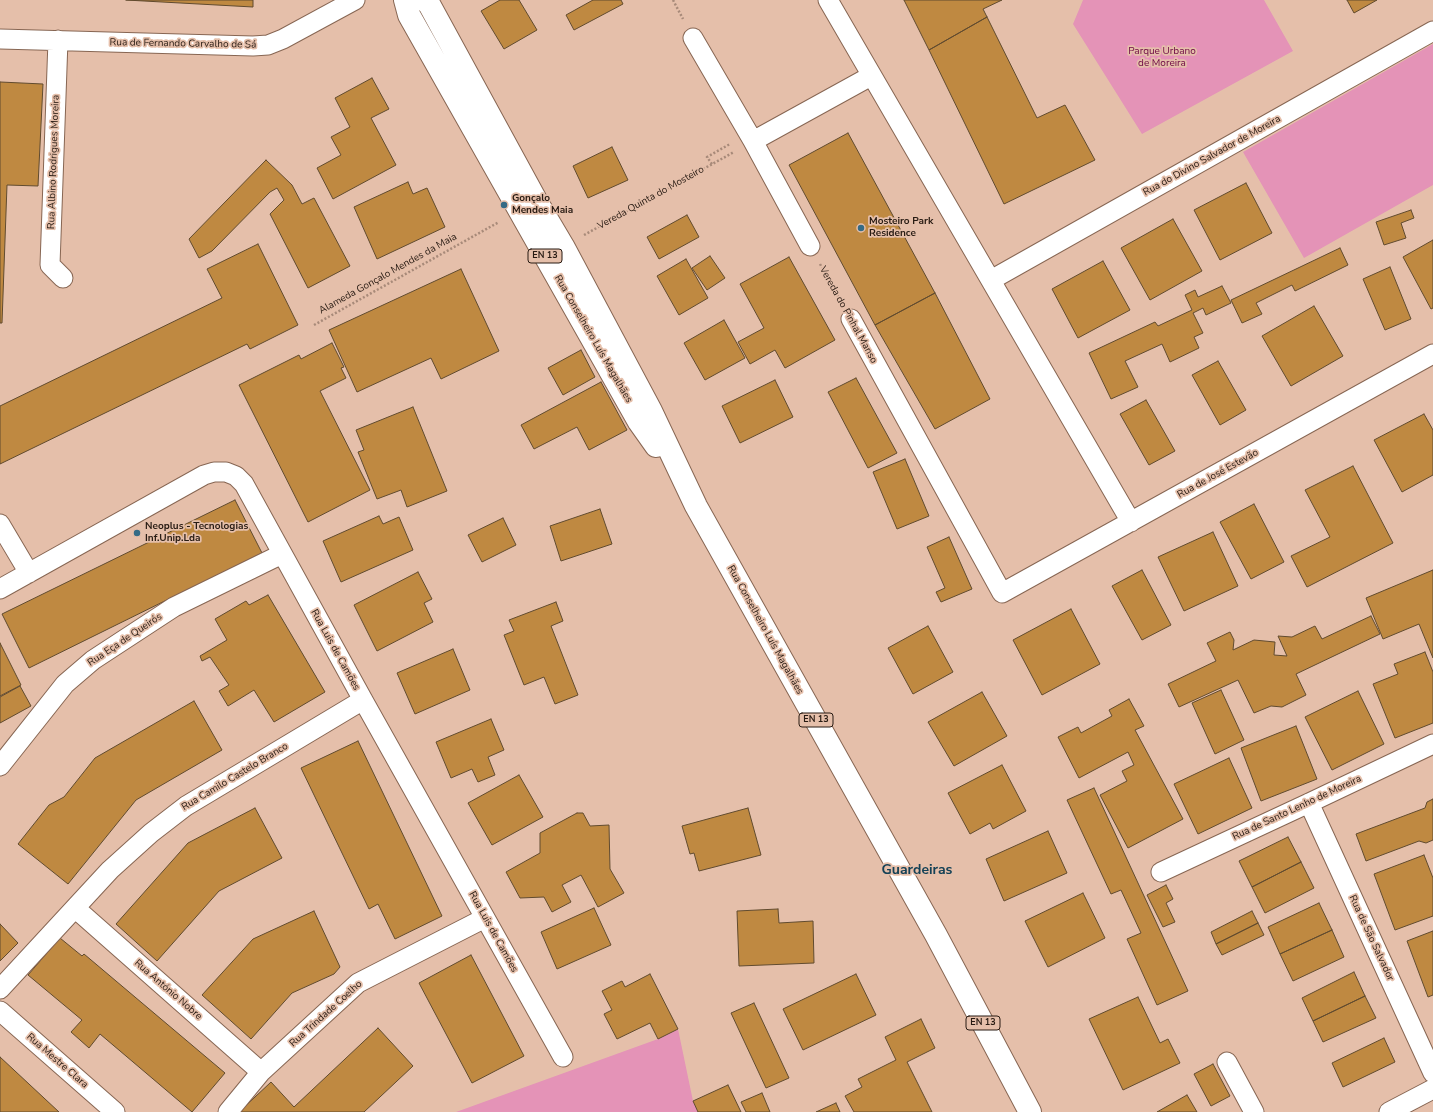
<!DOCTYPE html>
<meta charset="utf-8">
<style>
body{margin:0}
canvas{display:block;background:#e5bfaa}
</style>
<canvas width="1433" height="1112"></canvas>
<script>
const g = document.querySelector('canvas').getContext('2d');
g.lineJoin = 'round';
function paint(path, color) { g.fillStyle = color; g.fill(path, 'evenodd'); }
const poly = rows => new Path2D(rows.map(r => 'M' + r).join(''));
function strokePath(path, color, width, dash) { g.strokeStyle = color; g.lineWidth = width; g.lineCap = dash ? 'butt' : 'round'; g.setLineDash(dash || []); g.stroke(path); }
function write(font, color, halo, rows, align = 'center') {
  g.font = font + ' "Nunito Sans",sans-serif'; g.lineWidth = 3.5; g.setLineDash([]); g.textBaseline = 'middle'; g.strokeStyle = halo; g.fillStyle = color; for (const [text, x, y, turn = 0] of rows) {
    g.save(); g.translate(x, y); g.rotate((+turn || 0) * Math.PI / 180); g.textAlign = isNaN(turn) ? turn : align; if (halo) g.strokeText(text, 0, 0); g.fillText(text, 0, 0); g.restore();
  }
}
paint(poly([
 [1083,0,1264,0,1293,51,1142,134,1073,24],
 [1433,44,1433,185,1304,258,1243,152],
 [678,1029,693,1101,698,1112,456,1112,658,1039]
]), '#e493b7');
const building = poly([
 [126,0,253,0,253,7,126,0],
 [500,0,519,0,537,30,504,49,481,11,500,0],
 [593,0,621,0,623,4,574,30,566,15,593,0],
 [904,0,1002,0,983,9,987,17,929,50,904,0],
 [1347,0,1377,0,1354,13,1347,0],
 [987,17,1037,118,1065,105,1095,160,1004,204,929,50,987,17],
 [372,78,389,109,371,118,396,165,333,199,317,168,341,155,331,137,350,127,335,98,372,78],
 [0,82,43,84,38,186,7,185,2,323,0,323,0,82],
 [848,133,935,293,875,325,789,165,848,133],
 [612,147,628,180,588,198,573,166,612,147],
 [266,160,292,185,302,204,314,198,350,266,308,288,270,214,284,200,277,188,270,192,212,251,199,258,189,239,266,160],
 [408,182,413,194,427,188,445,227,377,259,354,207,408,182],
 [1246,183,1272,233,1220,260,1194,210,1246,183],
 [1411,210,1414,218,1401,223,1406,238,1384,245,1376,222,1411,210],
 [687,215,699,237,659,259,647,237,687,215],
 [1173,219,1202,271,1150,300,1121,248,1173,219],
 [1433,240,1433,308,1431,309,1403,257,1433,240],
 [258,244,298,325,250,349,247,344,0,464,0,406,222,298,207,269,258,244],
 [1340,248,1348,265,1295,291,1292,285,1256,303,1262,314,1242,323,1231,300,1340,248],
 [710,256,725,278,707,290,692,268,710,256],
 [789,257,835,340,785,368,775,350,750,364,738,342,764,328,740,284,789,257],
 [686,259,708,298,679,315,657,276,686,259],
 [1103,261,1130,310,1078,338,1052,289,1103,261],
 [1390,267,1411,319,1385,330,1363,279,1390,267],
 [461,269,499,351,441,379,431,358,357,392,329,330,461,269],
 [1222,286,1231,303,1206,315,1203,308,1193,313,1203,333,1194,337,1199,348,1170,362,1162,344,1125,361,1138,387,1111,399,1089,353,1155,322,1158,326,1192,310,1185,295,1195,290,1198,297,1222,286],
 [935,293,990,399,935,429,875,325,935,293],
 [1314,306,1343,356,1291,386,1262,336,1314,306],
 [724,320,745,358,705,380,684,343,724,320],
 [332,343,344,367,341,368,346,378,320,391,370,490,308,522,239,385,299,355,301,359,332,343],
 [581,350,595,377,563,395,548,368,581,350],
 [1218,361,1246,410,1220,425,1192,375,1218,361],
 [856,378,897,453,868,468,828,392,856,378],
 [775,380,793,417,740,443,722,406,775,380],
 [601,382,627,430,589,450,577,427,534,449,521,425,601,382],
 [1146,400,1175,451,1149,465,1120,414,1146,400],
 [413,407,447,491,407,507,401,490,377,499,358,452,364,450,356,430,413,407],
 [1424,414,1433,430,1433,475,1402,492,1374,440,1424,414],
 [905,459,929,516,897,529,873,472,905,459],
 [1353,466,1393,543,1307,587,1291,556,1330,537,1305,490,1353,466],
 [235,500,262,553,29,668,2,614,235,500],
 [1254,504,1284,562,1251,579,1220,522,1254,504],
 [600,509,612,544,561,561,550,526,600,509],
 [379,516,383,524,399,517,413,550,341,582,323,541,379,516],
 [503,518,516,545,482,562,468,535,503,518],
 [1213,532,1238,586,1184,611,1158,557,1213,532],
 [949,537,972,589,941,602,936,592,945,588,927,547,949,537],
 [1142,570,1171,625,1142,640,1112,586,1142,570],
 [1433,570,1433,658,1419,624,1383,639,1366,598,1433,570],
 [418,572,432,599,424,603,433,622,377,651,354,605,418,572],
 [268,595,325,692,274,722,254,690,228,706,219,691,229,685,210,657,202,661,200,656,227,640,215,619,246,601,249,605,268,595],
 [556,602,563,621,551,626,578,695,555,704,544,677,524,685,504,635,514,631,509,620,556,602],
 [1071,609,1100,664,1042,695,1013,640,1071,609],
 [1371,616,1380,634,1296,674,1306,695,1282,707,1271,706,1254,713,1238,680,1179,707,1168,684,1216,661,1207,643,1230,632,1234,640,1233,650,1254,640,1275,642,1274,655,1287,656,1278,636,1292,637,1315,626,1322,639,1371,616],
 [928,626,953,672,913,694,888,648,928,626],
 [0,643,21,685,0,696,0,643],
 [453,649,470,690,415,714,397,673,453,649],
 [1425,652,1433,672,1433,723,1395,738,1373,684,1398,674,1394,664,1425,652],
 [20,686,31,706,0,723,0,697,20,686],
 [1221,690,1244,740,1215,754,1192,703,1221,690],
 [1358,691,1384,744,1332,770,1305,717,1358,691],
 [982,692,1007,736,954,766,928,722,982,692],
 [1129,699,1144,726,1135,730,1183,819,1128,848,1100,795,1127,781,1122,771,1134,765,1128,752,1079,778,1058,737,1078,727,1081,733,1112,716,1109,710,1129,699],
 [194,701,222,750,136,800,68,884,18,844,49,805,64,797,95,758,194,701],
 [491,719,504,750,488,757,495,775,478,782,472,769,451,778,436,742,491,719],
 [1296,726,1317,779,1261,801,1241,748,1296,726],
 [358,741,442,916,395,939,378,904,369,909,301,768,358,741],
 [1229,758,1252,808,1198,834,1174,784,1229,758],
 [1002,765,1026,811,993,829,990,823,970,834,948,793,1002,765],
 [519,775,543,817,492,845,468,803,519,775],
 [1094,788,1188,991,1157,1005,1127,939,1141,933,1121,890,1111,894,1067,800,1094,788],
 [1433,799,1433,840,1426,843,1419,841,1366,861,1356,834,1425,808,1427,802,1433,799],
 [255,808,282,858,219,891,157,961,116,924,188,843,255,808],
 [748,808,761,855,699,871,694,853,690,854,682,826,748,808],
 [577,813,583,813,590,826,609,825,610,869,624,893,598,907,581,875,562,885,571,902,552,912,544,897,520,898,506,872,540,853,540,833,577,813],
 [1048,831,1067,873,1004,901,986,859,1048,831],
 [1288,837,1301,862,1252,887,1239,861,1288,837],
 [1424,855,1433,878,1433,916,1395,930,1374,874,1424,855],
 [1301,862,1314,888,1265,913,1252,887,1301,862],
 [1166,885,1173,899,1166,903,1175,922,1163,927,1147,895,1166,885],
 [1083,893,1105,938,1048,967,1025,921,1083,893],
 [1319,903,1332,930,1280,954,1268,927,1319,903],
 [594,908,611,945,557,969,541,932,594,908],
 [778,909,779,923,813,921,814,963,739,966,737,911,778,909],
 [314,911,340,967,334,974,292,993,251,1039,202,995,253,939,314,911],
 [1252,911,1258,923,1216,944,1211,932,1252,911],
 [1258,923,1264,935,1222,955,1216,944,1258,923],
 [0,924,18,943,0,961,0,924],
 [1332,930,1344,957,1293,981,1280,954,1332,930],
 [1433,931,1433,995,1428,997,1407,941,1433,931],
 [60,938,82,956,84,954,225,1073,192,1112,100,1034,89,1048,71,1032,82,1020,28,975,60,938],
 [471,955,524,1056,472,1083,419,983,471,955],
 [1354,972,1365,996,1313,1021,1302,998,1354,972],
 [650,974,678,1029,658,1039,650,1023,617,1039,604,1014,612,1010,602,991,622,981,625,987,650,974],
 [856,974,876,1015,803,1050,783,1009,856,974],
 [1365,996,1376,1018,1323,1042,1313,1021,1365,996],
 [1138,997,1160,1043,1168,1039,1180,1063,1123,1090,1089,1019,1138,997],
 [754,1003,789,1078,766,1088,731,1013,754,1003],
 [921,1019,935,1048,907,1062,932,1112,854,1112,845,1096,862,1087,858,1079,896,1060,885,1037,921,1019],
 [378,1028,413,1066,364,1112,239,1112,271,1082,294,1107,378,1028],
 [1384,1038,1395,1062,1343,1087,1332,1063,1384,1038],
 [0,1057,59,1112,0,1112,0,1057],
 [1213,1064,1230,1096,1211,1106,1194,1074,1213,1064],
 [728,1085,741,1112,698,1112,693,1101,728,1085],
 [762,1093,770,1112,746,1112,741,1102,762,1093],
 [1187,1095,1197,1112,1157,1112,1187,1095],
 [836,1103,840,1112,816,1112,836,1103]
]);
paint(building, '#bf8941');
strokePath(building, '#614b2f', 1);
const minor = poly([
 [828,0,1131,522],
 [693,38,753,141,810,246],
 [0,39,253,46,268,45,283,39,355,0],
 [58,40,50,265,63,278],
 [753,141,871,76],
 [991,280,1433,31],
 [851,319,1002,593,1433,354],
 [0,524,29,573],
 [0,589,204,475,214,472,226,472,236,476,244,484,363,700,563,1057],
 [0,766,65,684,93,660,174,607,282,554],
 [1309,803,1433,1073],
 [1161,872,1309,803,1433,744],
 [75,908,261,1072],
 [0,989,110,870,151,833,186,806,363,700],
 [0,1011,115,1112],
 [1227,1062,1254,1112],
 [228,1112,261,1072,358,983,485,918],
 [1389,1112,1433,1089]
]);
const primary = poly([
 [405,0,409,15,639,422,656,446],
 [424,0,429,4,537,202,563,246,651,411,696,506,936,935,1030,1112]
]);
strokePath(minor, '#876653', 21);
strokePath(primary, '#876653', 24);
strokePath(poly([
 [673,0,683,19],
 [712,164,707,157,730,144],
 [584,235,734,152],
 [820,264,840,300],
 [314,325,499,222]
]), '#a88a79', 2.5, [2, 2]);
strokePath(minor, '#fff', 19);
strokePath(primary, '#fff', 22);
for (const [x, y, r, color] of [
 [504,205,4,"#346b86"],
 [861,228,4,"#346b86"],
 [137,533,4,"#346b86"]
]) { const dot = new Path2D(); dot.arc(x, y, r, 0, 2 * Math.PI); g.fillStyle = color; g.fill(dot); strokePath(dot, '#e5bfaa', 1.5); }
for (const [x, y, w] of [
 [545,256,34],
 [816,720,34],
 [983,1023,34]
]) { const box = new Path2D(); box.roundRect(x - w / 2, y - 7, w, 14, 3); g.fillStyle = '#e5bfaa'; g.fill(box); strokePath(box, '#281b13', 1); }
write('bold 9px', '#281b13', null, [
 ["EN 13",545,256],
 ["EN 13",816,720],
 ["EN 13",983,1023]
]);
write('10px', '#281b13', '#e5bfaa', [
 ["Rua de Fernando Carvalho de Sá",183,44,1],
 ["Rua do Divino Salvador de Moreira",1212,156,-29],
 ["Rua Albino Rodrigues Moreira",54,162,-88],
 ["Vereda Quinta do Mosteiro",651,198,-29],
 ["Alameda Gonçalo Mendes da Maia",388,274,-29],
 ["Vereda do Pinhal Manso",848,315,61],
 ["Rua Conselheiro Luís Magalhães",593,339,60],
 ["Rua de José Estevão",1218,474,-29],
 ["Rua Conselheiro Luís Magalhães",765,630,61],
 ["Rua Eça de Queirós",125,640,-34],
 ["Rua Luis de Camões",335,650,61],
 ["Rua Camilo Castelo Branco",235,777,-31],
 ["Rua de Santo Lenho de Moreira",1297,808,-25],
 ["Rua Luis de Camões",493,932,61],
 ["Rua de São Salvador",1371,938,65],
 ["Rua António Nobre",168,990,41],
 ["Rua Trindade Coelho",326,1014,-42],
 ["Rua Mestre Clara",57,1061,41]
]);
write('10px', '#6c0643', '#e5bfaa', [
 ["Parque Urbano",1162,52],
 ["de Moreira",1162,64]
]);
write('bold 10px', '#281b13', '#e5bfaa', [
 ["Gonçalo",512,199],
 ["Mendes Maia",512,211],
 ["Mosteiro Park",869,222],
 ["Residence",869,234],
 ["Neoplus - Tecnologias",145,527],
 ["Inf.Unip.Lda",145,539]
], 'left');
write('bold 14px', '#144156', '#e5bfaa', [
 ["Guardeiras",917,871]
]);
</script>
